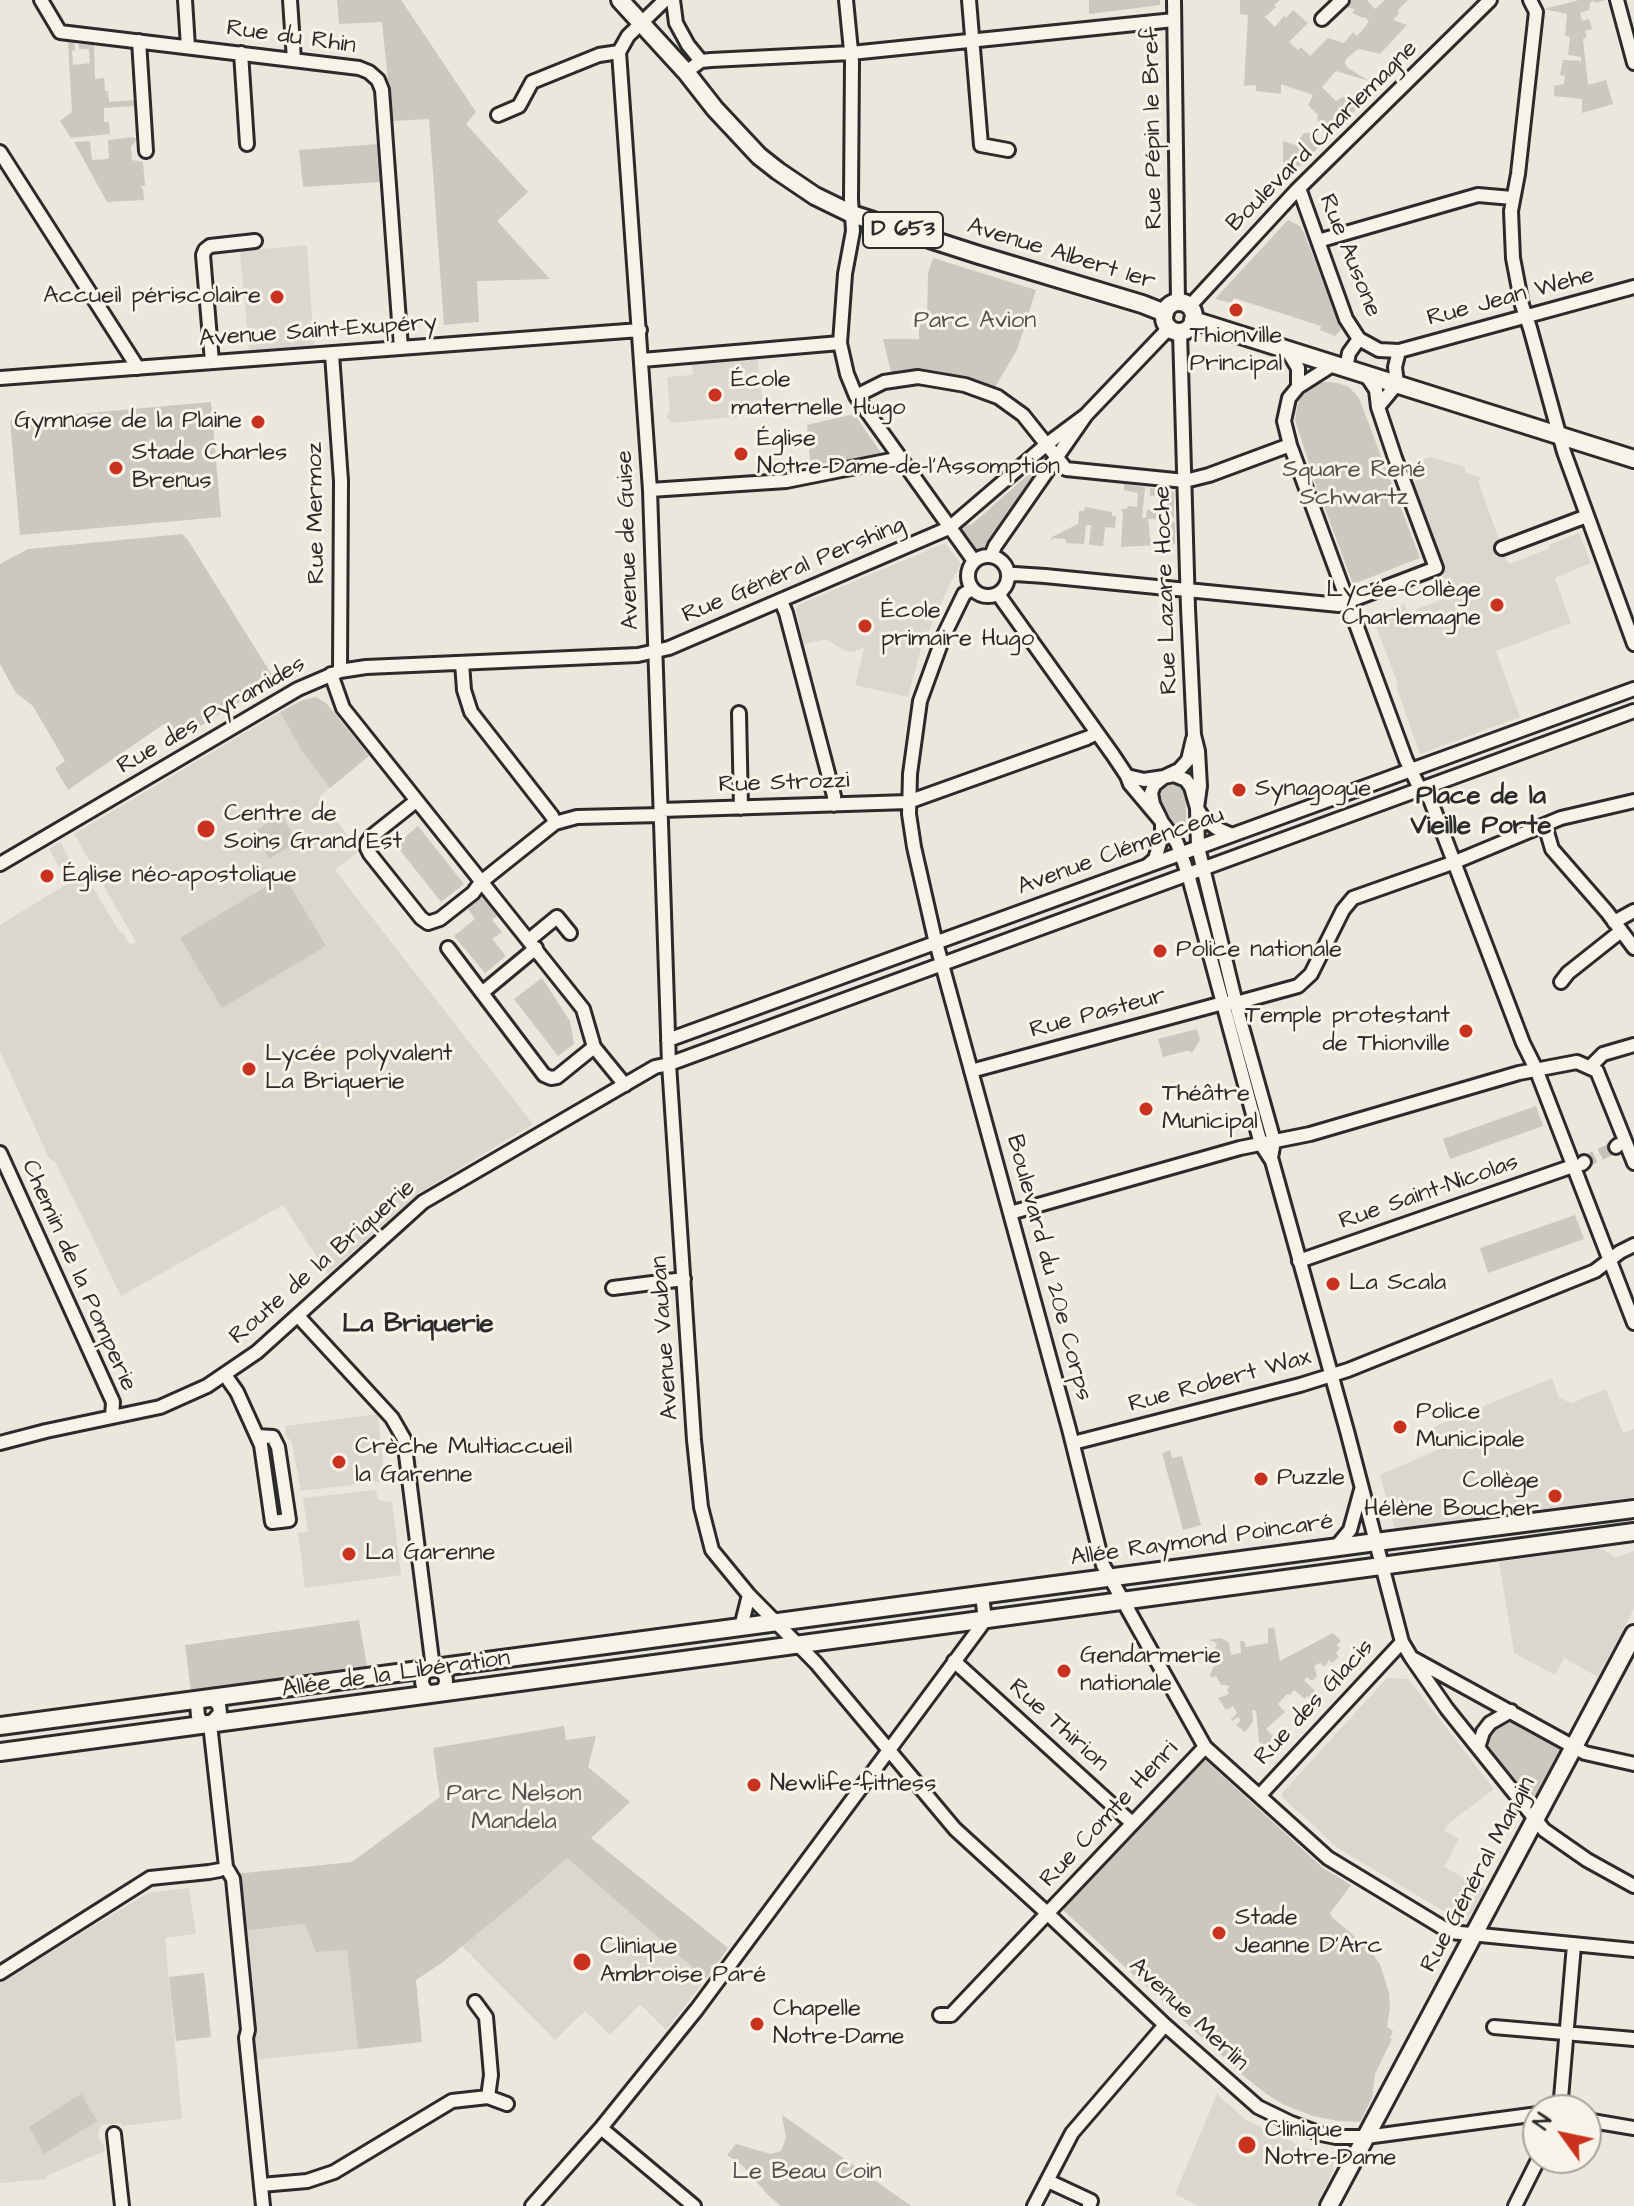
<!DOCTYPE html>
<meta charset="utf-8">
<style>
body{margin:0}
#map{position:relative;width:1634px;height:2206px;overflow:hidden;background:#ebe7dd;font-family:"Architects Daughter",sans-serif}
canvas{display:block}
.north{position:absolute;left:1522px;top:2094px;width:80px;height:80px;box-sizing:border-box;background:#f7f3e8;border:2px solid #a5a39c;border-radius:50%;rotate:303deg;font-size:22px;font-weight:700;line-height:32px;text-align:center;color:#2b2b2b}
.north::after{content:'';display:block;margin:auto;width:28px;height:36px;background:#c8321e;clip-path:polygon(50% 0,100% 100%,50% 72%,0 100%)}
</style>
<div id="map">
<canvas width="1634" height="2206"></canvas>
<div class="north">N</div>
</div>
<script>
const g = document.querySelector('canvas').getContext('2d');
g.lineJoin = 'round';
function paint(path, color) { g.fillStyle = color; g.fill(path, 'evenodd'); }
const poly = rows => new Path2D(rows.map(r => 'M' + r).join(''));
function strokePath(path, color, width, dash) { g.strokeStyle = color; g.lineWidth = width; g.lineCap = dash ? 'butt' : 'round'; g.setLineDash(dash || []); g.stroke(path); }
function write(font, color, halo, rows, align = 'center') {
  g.font = font + ' "Architects Daughter",sans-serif'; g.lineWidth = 6; g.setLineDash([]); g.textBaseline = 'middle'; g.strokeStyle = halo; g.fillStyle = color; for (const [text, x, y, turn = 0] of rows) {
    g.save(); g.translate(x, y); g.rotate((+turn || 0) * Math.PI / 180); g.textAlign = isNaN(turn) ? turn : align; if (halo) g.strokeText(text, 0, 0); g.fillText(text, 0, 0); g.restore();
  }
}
paint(poly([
 [307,245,314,345,249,351,240,251],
 [757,355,764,414,671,423,670,419,667,419,667,413,670,412,667,377,693,375,692,360],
 [1430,457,1465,467,1465,473,1482,478,1478,481,1507,562,1510,564,1550,548,1549,545,1579,533,1591,563,1555,578,1571,623,1496,651,1520,717,1420,754,1396,686,1398,684,1372,616,1404,604,1408,612,1450,597,1411,484,1416,482,1410,464],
 [945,543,961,564,948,588,921,648,908,697,855,685,864,648,852,652,845,651,826,639,804,644,796,610,798,605],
 [280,712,302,751,330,788,319,797,359,851,335,870,533,1124,419,1193,328,1274,283,1205,121,1296,56,1163,49,1158,0,1051,0,925,68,883,49,849,60,842,87,889,92,886,119,931,124,934,130,945,136,942,74,834],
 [1552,1378,1559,1398,1572,1403,1606,1389,1623,1433,1634,1429,1634,1497,1395,1529,1380,1475,1442,1448,1433,1427],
 [378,1414,385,1481,301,1491,292,1443,286,1435,285,1426],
 [376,1490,378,1500,392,1502,401,1575,305,1588,298,1533,308,1532,303,1498],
 [1596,1548,1604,1550,1616,1558,1634,1551,1634,1609,1598,1677,1564,1658,1555,1675,1514,1653,1499,1562],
 [1387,1678,1408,1679,1494,1789,1448,1824,1444,1831,1459,1839,1444,1867,1485,1889,1467,1921,1462,1922,1338,1848,1282,1797,1282,1793],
 [567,1858,706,1979,666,2030,640,2004,610,2035,585,2011,555,2040,462,1946,526,1894],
 [189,1888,196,1934,165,1938,182,2119,122,2126,121,2123,102,2125,99,2130,98,2137,104,2146,105,2151,46,2176,46,2179,0,2183,0,1983,148,1893],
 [306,1924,347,1950,358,2049,254,2060,241,1931],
 [1217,2094,1246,2120,1333,2161,1333,2171,1316,2206,1198,2206,1175,2194]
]), '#dbd7ce');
paint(poly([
 [337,0,401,0,476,112,466,124,528,192,497,221,550,279,477,281,479,322,444,325,429,119,392,121,382,22,339,24],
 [1089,0,1160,0,1160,5,1089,14],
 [1240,0,1280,0,1274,5,1276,7,1265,17,1275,27,1284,16,1286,18,1293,10,1308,23,1289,42,1298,50,1301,47,1310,56,1328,38,1344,43,1353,32,1357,36,1364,28,1369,21,1365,17,1363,18,1352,13,1355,9,1345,7,1352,0,1367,0,1375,9,1385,0,1408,0,1398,10,1399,13,1393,20,1407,25,1380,54,1358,49,1346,59,1345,63,1348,68,1369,81,1336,71,1322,87,1336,101,1343,97,1349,98,1355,102,1363,94,1361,91,1365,88,1371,95,1328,137,1321,129,1317,119,1318,115,1308,105,1313,95,1281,84,1281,94,1256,91,1256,85,1244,86,1248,15,1240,14],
 [1579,0,1605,0,1596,3,1594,1,1590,2,1589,10,1580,13,1582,21,1589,19,1592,29,1585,31,1587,37,1583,39,1588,85,1606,80,1613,104,1582,113,1582,99,1554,96,1554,86,1564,84,1565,76,1560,75,1563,60,1581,61,1581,57,1568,55,1570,37,1565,36,1567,14,1544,9],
 [68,42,74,43,75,50,72,51,73,65,90,63,89,49,79,49,79,44,94,45,95,79,104,78,105,91,108,91,109,102,135,100,136,106,104,108,104,122,109,122,110,134,71,138,60,121,72,112],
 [1304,133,1311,133,1322,144,1291,175,1285,168,1283,161,1283,141,1295,145],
 [132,137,137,139,131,147,132,160,143,162,145,186,140,186,143,189,144,200,107,202,74,142,90,141,92,160,107,159,109,158,108,140],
 [378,144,381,182,303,187,299,150],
 [1288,220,1300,226,1305,235,1341,330,1335,336,1320,330,1321,326,1234,298,1232,303,1215,299],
 [933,258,1036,290,1017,350,995,387,938,373,892,376,883,339,919,339,919,323,927,323,928,273],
 [1327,382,1338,383,1349,387,1359,398,1420,558,1353,584,1315,482,1295,420,1298,403,1303,395,1319,383],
 [211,402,221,517,20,535,10,420],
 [854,414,884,457,811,471,807,425],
 [1046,453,1051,456,1048,463,1045,462,990,538,991,542,982,551,974,548,962,531,962,526,965,523,971,525,1045,460,1046,457,1041,455],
 [1124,484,1145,487,1142,518,1146,518,1147,510,1166,510,1168,497,1160,495,1150,496,1150,488,1169,489,1174,493,1174,518,1148,519,1150,539,1167,539,1169,528,1167,522,1175,522,1175,544,1121,547,1123,513,1121,509,1127,509,1128,506,1137,507,1138,493,1124,490],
 [1085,507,1112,512,1112,516,1116,516,1115,528,1105,527,1103,546,1089,545,1091,525,1086,525,1084,544,1066,543,1066,539,1054,538,1051,541,1052,537,1078,524,1079,511,1084,511],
 [182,534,188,540,275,680,179,739,170,738,173,726,164,724,68,790,55,768,65,761,33,706,16,693,0,664,0,564,28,549],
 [316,697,327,704,369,756,330,788,302,751,280,712,303,700],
 [1174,784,1181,787,1186,795,1186,835,1182,834,1160,802,1159,797,1163,787],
 [281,815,297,842,269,859,253,832],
 [418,826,464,884,441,902,396,845],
 [284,876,326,946,222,1008,180,938],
 [484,895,499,915,492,920,502,932,492,939,506,956,485,973,454,936,475,919,468,909],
 [542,978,570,1021,574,1044,558,1056,514,999],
 [1197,1029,1200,1040,1192,1053,1190,1051,1186,1051,1163,1057,1158,1039],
 [1536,1106,1543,1126,1450,1159,1443,1139],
 [1575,1215,1584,1239,1488,1273,1480,1248],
 [1170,1450,1172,1458,1182,1456,1201,1525,1183,1530,1162,1453],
 [359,1620,367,1666,191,1691,185,1645],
 [1274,1627,1280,1661,1333,1633,1341,1641,1337,1645,1340,1648,1336,1653,1339,1657,1332,1663,1329,1660,1325,1667,1320,1663,1314,1666,1317,1676,1312,1681,1307,1677,1304,1680,1315,1691,1309,1698,1307,1696,1305,1699,1294,1690,1290,1695,1287,1694,1278,1704,1285,1712,1266,1729,1274,1737,1265,1748,1259,1742,1256,1711,1252,1710,1253,1722,1245,1732,1236,1725,1241,1720,1238,1717,1232,1721,1231,1719,1237,1713,1233,1706,1226,1710,1218,1698,1229,1694,1227,1689,1230,1687,1226,1685,1221,1685,1216,1676,1211,1678,1210,1675,1214,1666,1214,1662,1216,1661,1214,1651,1217,1643,1208,1640,1221,1638,1229,1643,1231,1655,1241,1653,1240,1641,1244,1641,1246,1647,1268,1643,1268,1629],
 [1510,1722,1517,1723,1558,1747,1561,1752,1561,1757,1541,1794,1535,1799,1527,1796,1488,1748,1490,1735,1495,1728],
 [564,1726,566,1740,596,1736,588,1767,630,1802,591,1838,728,1948,706,1979,567,1858,526,1894,443,1962,416,1980,422,2042,358,2049,347,1950,316,1952,305,1924,241,1931,234,1874,352,1862,440,1797,433,1748],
 [1205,1760,1323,1868,1351,1885,1330,1913,1332,1917,1369,1949,1380,1964,1389,1993,1390,2008,1387,2027,1393,2031,1390,2038,1392,2039,1375,2074,1372,2098,1360,2122,1338,2121,1313,2116,1284,2105,1265,2093,1245,2077,1064,1911,1064,1906,1200,1761],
 [204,1973,211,2037,176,2041,169,1977],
 [81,2094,97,2121,44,2154,29,2127],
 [782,2115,849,2162,911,2206,781,2206,768,2195,743,2166,727,2155,736,2144,771,2154,781,2151,786,2138]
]), '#cbc8bf');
strokePath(poly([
 [1584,1162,1616,1147]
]), '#c5c1b9', 12, [12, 6]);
const minor = poly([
 [41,0,60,32,359,68,369,72,378,80,382,90,401,348],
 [185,0,188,47],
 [290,0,294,60],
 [665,0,628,36,619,52,650,490,669,1064,694,1440,701,1507,712,1550,749,1595,816,1663,955,1829,1047,1913,1165,2025,1258,2107,1291,2123,1321,2134,1336,2137,1366,2137,1538,2114],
 [673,0,676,23,688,45,701,61],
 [846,0,852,61,851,199,853,231,845,274,840,343,847,374,856,396,974,561],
 [969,0,981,145,1008,150],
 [1174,0,1178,302],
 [1530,0,1536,12,1518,174,1511,211,1513,258,1522,305,1530,328,1564,452,1634,644],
 [1617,0,1634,63],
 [1322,19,1342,0],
 [139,41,146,151],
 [241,53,247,144],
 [686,72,701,61,711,60,851,53,1174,20],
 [498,115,519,106,532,82,599,55,619,52],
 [0,152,138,368],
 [1299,188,1346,319,1359,339,1379,350,1399,351,1634,287],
 [1318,241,1478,195,1512,198],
 [1189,307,1296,191,1490,0],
 [1180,332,1188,608,1194,735,1198,751,1200,786,1197,808,1198,847,1239,1016,1274,1141,1271,1158],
 [1287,350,1298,368,1298,387],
 [332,354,341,481,340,671],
 [642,360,840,343],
 [212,362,203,255,205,250,210,246,255,241],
 [1334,364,1298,387,1289,398,1284,421,1290,445,1406,760,1420,789,1430,799,1523,1043,1536,1069,1634,1323],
 [1346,368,1349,353,1359,339],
 [0,378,640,330],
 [856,396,884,382,918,377,965,385,998,397,1023,415,1066,469,1185,481,1209,475,1290,445],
 [1378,407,1397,384,1395,367,1399,351],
 [650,490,786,481,891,460,898,456],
 [1502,548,1587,516],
 '968 576a20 20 0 1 1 40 0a20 20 0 1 1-40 0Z',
 [991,556,995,546,1086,415,1169,328],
 [1008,575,1015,574,1045,576,1339,605,1436,568,1395,458,1378,407,1376,390,1366,375],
 [972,589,964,594,944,635,920,701,910,774,909,814,914,847,934,935,1069,1429,1103,1565,1205,1747,1328,1858,1450,1932,1634,1950],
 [998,594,1113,755,1127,776,1130,784,1162,822,1177,843,1188,874,1261,1144,1272,1161,1347,1431,1402,1642,1411,1657,1447,1709,1544,1830,1587,1860,1634,1886],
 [781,601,786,613,834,796,834,805],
 [462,663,464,690,471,712,552,816,555,823],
 [331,674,343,708,583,1009,594,1047,625,1085],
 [739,713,741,808],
 [1127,776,1144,780,1164,777,1179,770,1188,760,1193,739],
 [416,801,372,836,367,843,367,848,370,854,421,918,428,923,440,919,473,893,481,882,555,823,577,817,661,815],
 [661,810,908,802,1087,738,1097,733],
 [1545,825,1552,849,1607,912,1634,948],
 [0,864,298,689,340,671,366,667,638,655,669,648,949,528,1047,444,1086,415],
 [1148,865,1155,859,1162,836,1162,822,1153,804,1151,793,1154,785,1164,777,1174,775,1186,780,1191,787,1197,808,1203,818,1216,828,1232,835],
 [1614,922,1634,911],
 [529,940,557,917,570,933],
 [448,948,544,1075,551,1078,557,1077,594,1047],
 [1561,982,1568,973,1621,931],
 [483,992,536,948],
 [668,1040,1634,689],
 [1591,1066,1603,1054,1634,1045],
 [971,1071,1223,1003,1236,1003,1298,986,1311,974,1343,910,1353,898,1455,862,1561,818,1634,801],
 [1616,1147,1618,1145],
 [0,1153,113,1402,112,1417],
 [1582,1164,1584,1162],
 [1010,1213,1240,1148,1310,1134,1519,1073,1577,1062,1597,1071,1634,1163],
 [1299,1261,1573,1166],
 [613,1288,684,1279],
 [298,1316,392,1418,404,1439,433,1668],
 [225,1375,237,1392,261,1445,272,1522,289,1520,278,1447,273,1437,257,1436],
 [0,1443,46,1431,160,1407,207,1386,257,1352,423,1202,655,1067,669,1064,1634,711],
 [1073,1443,1300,1385,1348,1370,1595,1271,1620,1252,1634,1245],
 [1336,1547,1350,1530,1361,1490],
 [741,1627,749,1595],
 [1414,1659,1585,1753,1634,1764],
 [954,1661,1132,1823],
 '422 1681a12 12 0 1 1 24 0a12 12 0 1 1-24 0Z',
 [202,1699,197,1705,198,1716,202,1722,210,1724,220,1713,219,1705,211,1698],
 [210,1724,226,1867,233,1879,248,2030,246,2038,263,2206],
 [1478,1748,1483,1732,1490,1723,1511,1711],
 [1260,1795,1402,1642],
 [0,1973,150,1878,209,1872,220,1870,226,1867],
 [475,2002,486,2017,491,2075,488,2097,507,2104],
 [940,2015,951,2015,1205,1747],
 [1494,2027,1634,2039],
 [1560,2110,1574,1945],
 [1586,2120,1634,2128],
 [601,2128,694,2206],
 [114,2134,122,2206],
 [1048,2181,1091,2201,1089,2206],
 [261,2185,307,2181,334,2172,452,2101,488,2097],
 [532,2206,601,2128,697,2009,978,1630,985,1620,982,1595],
 [1034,2206,1072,2133,1165,2025],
 [1515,2206,1539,2158]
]);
const major = poly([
 [620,0,686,72,715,109,759,156,778,171,815,196,852,214,979,255,1142,304,1165,313],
 '1164 317a15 15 0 1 1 30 0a15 15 0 1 1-30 0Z',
 [1193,320,1634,459],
 [0,1726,1376,1542,1634,1509],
 [0,1752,1634,1532],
 [1329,2206,1634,1634]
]);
strokePath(minor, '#2b2b2b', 18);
strokePath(major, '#2b2b2b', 22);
strokePath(minor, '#f7f3e8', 12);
strokePath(major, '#f7f3e8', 16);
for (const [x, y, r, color] of [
 [277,297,8,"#c8321e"],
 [1236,310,8,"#c8321e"],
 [715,395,8,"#c8321e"],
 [258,422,8,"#c8321e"],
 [741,454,8,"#c8321e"],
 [116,468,8,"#c8321e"],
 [1497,605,8,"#c8321e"],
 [865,626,8,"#c8321e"],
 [1239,790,8,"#c8321e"],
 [206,829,10,"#c8321e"],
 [47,876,8,"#c8321e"],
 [1160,951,8,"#c8321e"],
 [1466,1031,8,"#c8321e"],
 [249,1069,8,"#c8321e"],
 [1146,1109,8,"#c8321e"],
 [1333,1284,8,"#c8321e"],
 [1400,1427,8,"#c8321e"],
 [339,1462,8,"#c8321e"],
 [1261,1479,8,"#c8321e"],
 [1555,1496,8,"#c8321e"],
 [349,1554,8,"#c8321e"],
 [1064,1671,8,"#c8321e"],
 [754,1785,8,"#c8321e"],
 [1219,1933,8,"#c8321e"],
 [582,1962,10,"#c8321e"],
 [757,2024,8,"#c8321e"],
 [1247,2145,10,"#c8321e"]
]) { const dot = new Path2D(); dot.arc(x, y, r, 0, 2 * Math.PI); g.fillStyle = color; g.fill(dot); strokePath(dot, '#f7f3e8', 3); }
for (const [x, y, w] of [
 [903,230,80]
]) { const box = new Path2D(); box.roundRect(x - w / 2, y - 18, w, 36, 6); g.fillStyle = '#f7f3e8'; g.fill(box); strokePath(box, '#2b2b2b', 2); }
write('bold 22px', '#2b2b2b', null, [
 ["D 653",903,230]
]);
write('24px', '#2b2b2b', '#f7f3e8', [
 ["Rue du Rhin",291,38,8],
 ["Rue Pépin le Bref",1154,128,-91],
 ["Boulevard Charlemagne",1323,137,-45],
 ["Avenue Albert 1er",1061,255,17],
 ["Rue Ausone",1349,256,68],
 ["Rue Jean Wehe",1511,298,-15],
 ["Avenue Saint-Exupéry",318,332,-4],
 ["Rue Mermoz",317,513,-91],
 ["Avenue de Guise",629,540,-92],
 ["Rue Général Pershing",794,571,-23],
 ["Rue Lazare Hoche",1167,590,-92],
 ["Rue des Pyramides",212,716,-30],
 ["Rue Strozzi",784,784,-2],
 ["Avenue Clémenceau",1121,852,-20],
 ["Rue Pasteur",1098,1014,-15],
 ["Rue Saint-Nicolas",1429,1193,-19],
 ["Route de la Briquerie",323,1263,-41],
 ["Boulevard du 20e Corps",1048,1268,75],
 ["Chemin de la Pomperie",78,1276,66],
 ["Avenue Vauban",666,1338,-94],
 ["Rue Robert Wax",1220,1382,-15],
 ["Allée Raymond Poincaré",1202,1541,-8],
 ["Allée de la Libération",396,1675,-8],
 ["Rue des Glacis",1315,1703,-47],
 ["Rue Thirion",1058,1726,42],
 ["Rue Comte Henri",1110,1815,-47],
 ["Rue Général Mangin",1479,1875,-62],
 ["Avenue Merlin",1188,2015,43]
]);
write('24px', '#2b2b2b', '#f7f3e8', [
 ["Accueil périscolaire",261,297,"right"],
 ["Thionville",1236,337,"center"],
 ["Principal",1236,365,"center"],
 ["École",731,381],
 ["maternelle Hugo",731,409],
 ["Gymnase de la Plaine",242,422,"right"],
 ["Église",757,440],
 ["Notre-Dame-de-l'Assomption",757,468],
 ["Stade Charles",132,454],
 ["Brenus",132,482],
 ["Lycée-Collège",1481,591,"right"],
 ["Charlemagne",1481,619,"right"],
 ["École",881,612],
 ["primaire Hugo",881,640],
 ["Synagogue",1255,790],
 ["Centre de",224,815],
 ["Soins Grand Est",224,843],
 ["Église néo-apostolique",63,876],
 ["Police nationale",1176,951],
 ["Temple protestant",1450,1017,"right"],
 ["de Thionville",1450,1045,"right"],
 ["Lycée polyvalent",265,1055],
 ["La Briquerie",265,1083],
 ["Théâtre",1162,1095],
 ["Municipal",1162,1123],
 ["La Scala",1349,1284],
 ["Police",1416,1413],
 ["Municipale",1416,1441],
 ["Crèche Multiaccueil",355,1448],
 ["la Garenne",355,1476],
 ["Puzzle",1277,1479],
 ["Collège",1539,1482,"right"],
 ["Hélène Boucher",1539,1510,"right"],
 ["La Garenne",365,1554],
 ["Gendarmerie",1080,1657],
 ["nationale",1080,1685],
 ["Newlife-fitness",770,1785],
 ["Stade",1235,1919],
 ["Jeanne D'Arc",1235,1947],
 ["Clinique",600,1948],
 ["Ambroise Paré",600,1976],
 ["Chapelle",773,2010],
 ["Notre-Dame",773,2038],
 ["Clinique",1265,2131],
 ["Notre-Dame",1265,2159]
], 'left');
write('24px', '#535250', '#f7f3e8', [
 ["Parc Avion",975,322],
 ["Square René",1354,471],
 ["Schwartz",1354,499],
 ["Parc Nelson",514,1795],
 ["Mandela",514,1823],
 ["Le Beau Coin",807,2173]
]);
write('bold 26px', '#2b2b2b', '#f7f3e8', [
 ["Place de la",1481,798],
 ["Vieille Porte",1481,828],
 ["La Briquerie",418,1326]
]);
</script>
